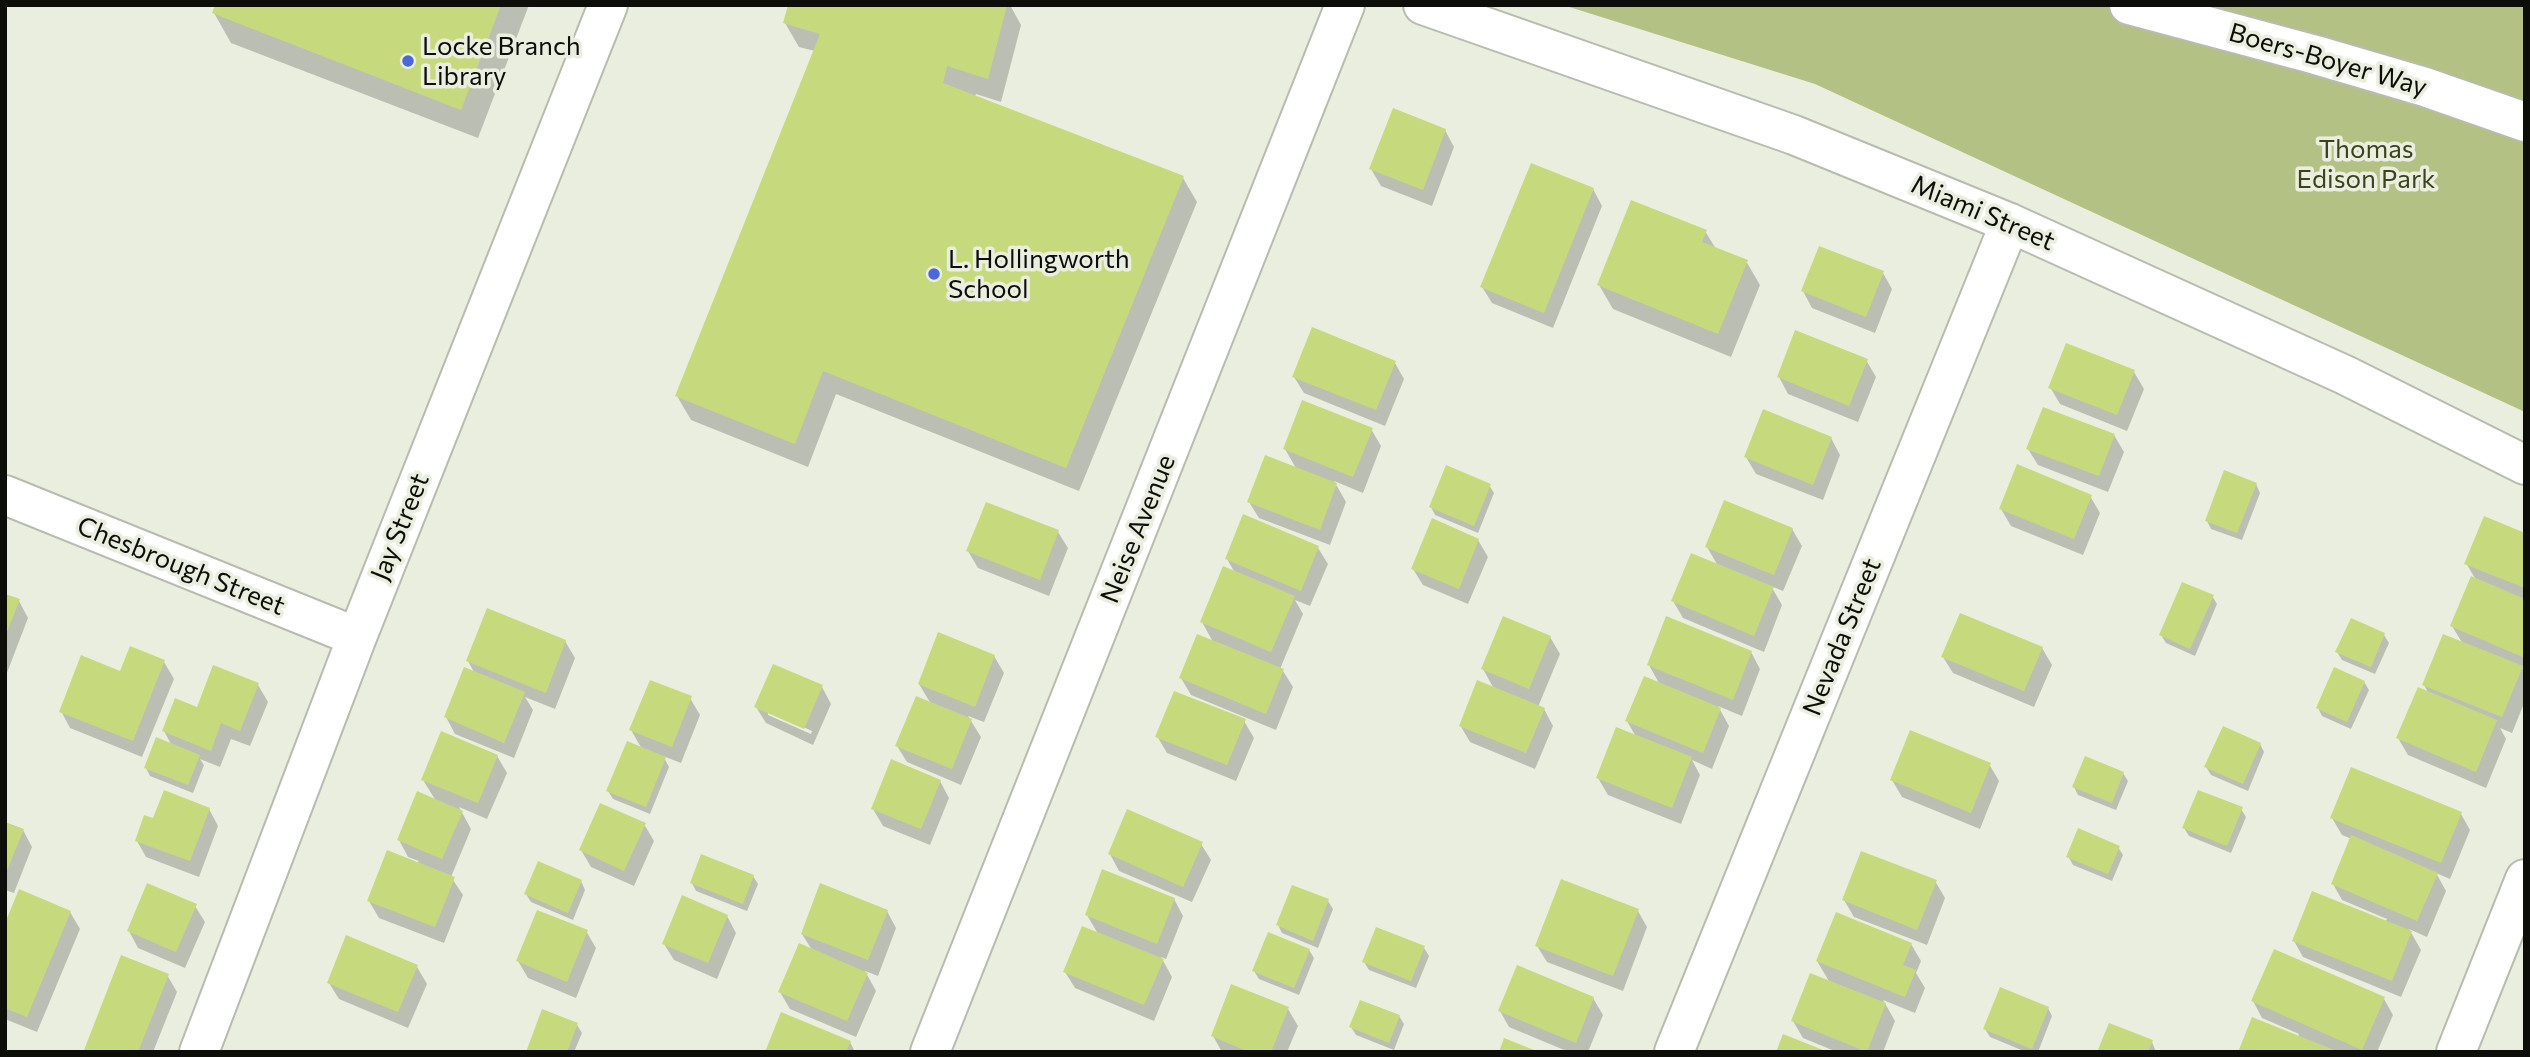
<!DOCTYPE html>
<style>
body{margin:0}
#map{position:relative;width:2530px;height:1057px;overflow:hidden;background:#eaeedf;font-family:Commissioner,sans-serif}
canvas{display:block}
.frame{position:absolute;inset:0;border:7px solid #0d0e0a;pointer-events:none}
</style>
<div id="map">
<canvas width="2530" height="1057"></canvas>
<div class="frame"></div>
</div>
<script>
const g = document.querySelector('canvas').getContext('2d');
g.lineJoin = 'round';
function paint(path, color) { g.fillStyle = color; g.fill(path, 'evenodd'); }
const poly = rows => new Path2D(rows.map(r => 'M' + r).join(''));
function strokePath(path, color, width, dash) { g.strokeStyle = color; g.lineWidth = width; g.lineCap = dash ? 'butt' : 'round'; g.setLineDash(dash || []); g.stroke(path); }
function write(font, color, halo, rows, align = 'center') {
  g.font = font + ' Commissioner,sans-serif'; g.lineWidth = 7; g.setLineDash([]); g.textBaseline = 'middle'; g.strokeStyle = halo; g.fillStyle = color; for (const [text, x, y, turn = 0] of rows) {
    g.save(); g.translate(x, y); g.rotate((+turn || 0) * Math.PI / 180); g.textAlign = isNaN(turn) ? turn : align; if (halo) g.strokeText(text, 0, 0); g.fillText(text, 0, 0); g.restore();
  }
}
paint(poly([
 [1563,5,2525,5,2525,412,1815,84]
]), '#b3c184');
paint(poly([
 [217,5,529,5,478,138,231,43,214,13],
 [790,5,1010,5,1021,25,1001,102,976,94,975,97,1183,178,1197,202,1079,491,836,394,808,467,691,420,677,396,815,51,799,47,785,23],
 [1445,130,1454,147,1432,206,1381,186,1371,169],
 [1593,189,1602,206,1553,328,1492,303,1482,287],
 [1705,231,1716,249,1746,261,1760,285,1731,357,1613,309,1599,285],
 [1883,273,1892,289,1875,333,1812,308,1803,291],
 [1866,360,1876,377,1858,422,1788,394,1779,377],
 [1395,363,1404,379,1385,426,1304,393,1294,377],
 [2134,372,2144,389,2127,431,2060,404,2050,387],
 [1371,429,1381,446,1363,493,1334,481,1346,502,1330,545,1259,518,1249,502,1297,470,1285,449],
 [2114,435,2124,452,2108,492,2038,465,2028,449],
 [1831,438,1840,455,1823,500,1756,474,1746,457],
 [2256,484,2260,493,2242,540,2211,529,2207,521],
 [1489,485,1494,493,1478,533,1435,515,1431,507],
 [2090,496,2100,513,2083,555,2011,526,2001,509],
 [1792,529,1802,546,1783,591,1771,586,1782,605,1764,652,1683,618,1673,601,1718,566,1707,547],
 [1058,532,1068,548,1049,596,978,568,968,551],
 [2525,535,2525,669,2522,668,2525,673,2525,701,2512,733,2500,728,2506,739,2486,788,2408,755,2398,738,2429,694,2424,685,2463,644,2452,626,2476,580,2466,563],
 [1478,540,1488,557,1468,604,1423,585,1413,569],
 [1318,548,1328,564,1310,606,1295,600,1303,614,1280,669,1283,671,1293,687,1276,730,1191,695,1181,678,1213,642,1202,622,1235,573,1227,559],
 [5,596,19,601,28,618,5,678],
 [2212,596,2217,604,2195,656,2166,643,2161,635],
 [2384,635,2389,643,2375,674,2342,660,2337,652],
 [1550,637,1560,654,1538,707,1544,709,1553,726,1535,769,1470,742,1460,725,1494,689,1483,669],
 [565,641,575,658,555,709,525,697,533,710,514,758,455,734,446,717,475,674,468,661],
 [2042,648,2052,665,2034,707,1953,673,1943,657],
 [1751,652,1760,669,1742,716,1718,706,1729,726,1712,769,1692,760,1700,775,1681,824,1608,795,1598,778,1636,737,1627,721,1660,685,1649,665],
 [994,656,1004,673,984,722,968,716,981,737,961,785,907,762,897,746,931,704,919,684],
 [164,662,174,679,142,757,70,728,61,711,121,673],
 [2364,682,2369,690,2351,729,2322,716,2318,708],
 [258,685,268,702,250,746,231,739,220,767,200,759,204,765,193,793,150,776,146,768,172,746,164,731,198,709],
 [822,687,831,704,813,745,766,723,756,707],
 [768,711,812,731,811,734,768,715],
 [690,698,700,715,681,763,663,756,669,767,650,814,613,799,608,791,642,749,631,730],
 [1244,721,1254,738,1236,781,1167,753,1157,736],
 [2260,744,2264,752,2248,791,2211,775,2206,767],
 [497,756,507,773,487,819,459,807,471,829,451,877,463,895,444,943,379,918,369,901,419,861,408,857,399,840,436,801,423,780],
 [1989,764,1999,781,1980,829,1902,797,1892,780],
 [2123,773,2128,781,2116,810,2078,795,2074,787],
 [940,781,949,798,930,845,883,826,873,809],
 [209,809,218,826,199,877,146,857,137,841,154,821],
 [2241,809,2246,817,2231,853,2189,836,2184,828],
 [2461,814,2470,830,2450,879,2436,873,2446,891,2427,937,2409,929,2421,950,2401,997,2303,957,2294,941,2385,922,2387,919,2342,900,2333,884,2352,839,2342,835,2332,818],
 [5,823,23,830,32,847,14,893,5,890],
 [644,824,654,841,634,886,591,867,581,850],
 [1201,844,1211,860,1192,902,1119,871,1110,854],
 [2118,847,2123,855,2112,881,2073,865,2068,856],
 [753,876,758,884,747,911,696,891,692,883],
 [581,881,585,890,573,920,531,902,526,894],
 [1935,881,1945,898,1927,945,1854,917,1844,900],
 [1174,899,1183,916,1166,959,1161,957,1172,977,1154,1021,1075,988,1065,972,1098,934,1087,915],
 [1328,901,1333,909,1318,948,1282,933,1278,925],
 [195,906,205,922,185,968,138,948,129,931],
 [887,911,896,928,878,976,865,971,876,991,856,1037,790,1009,780,992,812,950,802,934],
 [1638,911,1647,927,1623,991,1547,962,1537,946],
 [70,912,80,929,37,1032,5,1019,5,927],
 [727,916,736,933,717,979,674,960,664,944],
 [586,931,596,948,576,998,528,978,518,961],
 [1911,944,1921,961,1916,973,1925,988,1915,1013,1883,1000,1895,1021,1883,1052,1837,1052,1803,1038,1793,1021,1830,983,1817,961],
 [1424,948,1429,956,1416,988,1369,970,1364,962],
 [1309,950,1314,958,1299,995,1259,979,1254,971],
 [417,967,427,984,408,1028,339,999,329,983],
 [167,975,177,992,153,1052,87,1052,86,1050],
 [1593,998,1603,1015,1588,1052,1569,1052,1509,1027,1500,1011],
 [2384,999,2393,1015,2377,1052,2240,1052,2298,1037,2299,1034,2262,1018,2253,1001],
 [2048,1008,2052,1016,2038,1052,2026,1052,1990,1037,1985,1029],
 [1288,1009,1298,1026,1287,1052,1222,1052,1213,1036],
 [1399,1016,1404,1024,1394,1050,1356,1035,1351,1027],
 [577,1025,582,1033,574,1052,528,1052],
 [850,1042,855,1052,767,1052],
 [2152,1042,2156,1052,2099,1052]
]), '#0003');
paint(poly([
 [215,5,501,5,461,110,212,13],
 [788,5,1007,5,988,79,947,66,943,83,1184,176,1066,468,823,371,795,444,675,396,820,34,783,23],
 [1393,108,1446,129,1423,190,1369,169],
 [1531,163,1594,188,1544,313,1480,287],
 [1631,200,1707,230,1702,242,1748,260,1718,334,1597,285],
 [1819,246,1884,271,1866,317,1801,291],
 [1312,327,1396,361,1376,410,1292,377],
 [1795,330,1868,359,1849,406,1777,377],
 [2066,343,2135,370,2117,415,2048,388],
 [1302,400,1373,428,1353,477,1283,449],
 [2043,407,2115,434,2099,476,2026,449],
 [1763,409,1832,437,1813,485,1744,457],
 [1265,455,1337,483,1320,530,1247,502],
 [2017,464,2092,495,2074,539,1999,509],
 [1446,465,1491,484,1474,526,1429,507],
 [2224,470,2257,483,2237,533,2205,521],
 [1724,500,1793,528,1774,575,1705,547],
 [986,502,1059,530,1040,580,966,551],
 [1243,514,1319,546,1301,591,1225,559],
 [2484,516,2525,533,2525,588,2464,564],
 [1432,518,1479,539,1459,589,1411,569],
 [1691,553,1774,587,1754,636,1671,601],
 [1223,566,1295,596,1271,652,1200,622],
 [2471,576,2525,599,2525,658,2450,626],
 [2182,582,2214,595,2190,649,2159,635],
 [5,594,20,599,5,637],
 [487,608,566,640,546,693,466,661],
 [1960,613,2043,647,2024,691,1941,657],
 [1503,616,1551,636,1529,689,1481,669],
 [1666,616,1752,651,1733,700,1647,665],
 [2351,618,2385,633,2371,667,2335,652],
 [938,632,995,655,975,707,918,684],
 [1197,634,1284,669,1266,714,1179,678],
 [2443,634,2523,666,2502,717,2422,685],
 [130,646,165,660,133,741,59,712,81,655,120,671],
 [773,664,823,685,804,729,754,707],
 [213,665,259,683,240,731,221,723,211,751,162,731,175,698,197,707],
 [464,667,525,692,504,743,444,717],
 [2334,667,2365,681,2347,722,2316,708],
 [1644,676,1721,708,1703,753,1625,721],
 [650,680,692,696,672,747,629,730],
 [1477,680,1545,708,1526,753,1459,726],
 [2418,687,2497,720,2476,772,2396,738],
 [1174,691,1246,719,1227,765,1155,737],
 [916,696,972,719,952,769,895,746],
 [2223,726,2261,743,2243,784,2204,767],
 [1616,727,1692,757,1672,808,1596,778],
 [1910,730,1991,763,1971,813,1890,780],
 [441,731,498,755,478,803,421,780],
 [156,737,200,755,188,785,144,768],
 [627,741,666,757,646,807,606,791],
 [2085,756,2124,772,2112,803,2072,787],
 [891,759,941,780,921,829,871,809],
 [2351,767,2462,812,2441,863,2330,818],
 [164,790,210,808,190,861,135,841,144,815,153,818],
 [2198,790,2243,807,2227,846,2182,828],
 [417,791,463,811,442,859,397,840],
 [600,803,646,823,624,871,579,850],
 [1127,809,1203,842,1183,887,1108,854],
 [5,822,24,829,5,875],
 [2078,828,2120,846,2108,874,2066,857],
 [2351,835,2438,873,2417,921,2331,884],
 [387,850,455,877,435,927,367,901],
 [1861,851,1937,880,1917,930,1842,900],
 [701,854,754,875,743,904,690,883],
 [538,861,582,880,568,913,524,894],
 [1102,869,1175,898,1157,944,1085,915],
 [1561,879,1639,909,1613,976,1535,946],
 [147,883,197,904,176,952,127,931],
 [820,883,888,910,868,960,801,934],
 [1292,885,1329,899,1313,941,1276,925],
 [19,889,71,911,27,1017,5,1008,5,923],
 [2312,891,2412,931,2392,981,2292,941],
 [682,895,728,915,708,963,662,944],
 [537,910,588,930,567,982,516,961],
 [1836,912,1912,943,1903,965,1916,970,1905,997,1816,961],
 [1082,926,1164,959,1144,1005,1063,972],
 [1376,927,1425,946,1411,981,1362,962],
 [1268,932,1310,949,1294,988,1252,971],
 [346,935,418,965,398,1012,327,983],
 [799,943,868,973,847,1021,778,992],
 [2274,949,2385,997,2362,1050,2251,1001],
 [121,955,169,974,138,1052,88,1052,84,1050],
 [1517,965,1594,997,1576,1043,1498,1011],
 [1810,973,1886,1003,1867,1052,1791,1021],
 [1231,984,1289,1007,1271,1052,1249,1052,1211,1036],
 [2000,987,2049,1007,2032,1049,1983,1029],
 [1360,1000,1400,1015,1389,1043,1349,1027],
 [542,1009,578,1023,567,1052,526,1052],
 [781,1012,851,1041,846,1052,765,1052],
 [2252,1017,2339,1052,2238,1052],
 [2109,1023,2153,1040,2148,1052,2097,1052],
 [1783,1034,1828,1052,1776,1052],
 [1504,1038,1539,1052,1499,1052]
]), '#c6da7d');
const street = poly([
 [2129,5,2316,55,2425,87,2525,122],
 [5,495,357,637],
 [199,1052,357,637,608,5],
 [930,1052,1345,5],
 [1674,1052,2010,223],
 [2456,1052,2525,879]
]);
const secondary = poly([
 [1423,5,1794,135,2010,223,2345,375,2525,465]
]);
strokePath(street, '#b8bcae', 42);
strokePath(secondary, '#b8bcae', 42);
strokePath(street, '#fff', 38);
strokePath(secondary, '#fff', 38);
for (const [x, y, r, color] of [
 [408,61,7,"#4a68dc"],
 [934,274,7,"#4a68dc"]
]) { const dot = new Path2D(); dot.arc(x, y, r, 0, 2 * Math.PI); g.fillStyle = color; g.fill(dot); strokePath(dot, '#eaeedf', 2.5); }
write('26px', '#0d0e0a', '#eaeedf', [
 ["Locke Branch",422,46],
 ["Library",422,76],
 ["L. Hollingworth",948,259],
 ["School",948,289]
], 'left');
write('26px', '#0d0e0a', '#eaeedf', [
 ["Boers-Boyer Way",2328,60,16],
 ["Miami Street",1983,213,23],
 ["Jay Street",400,527,-68],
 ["Neise Avenue",1138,529,-68],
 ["Chesbrough Street",181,566,22],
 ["Nevada Street",1842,637,-68]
]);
write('26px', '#3b431d', '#eaeedf', [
 ["Thomas",2366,149],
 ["Edison Park",2366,179]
]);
</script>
